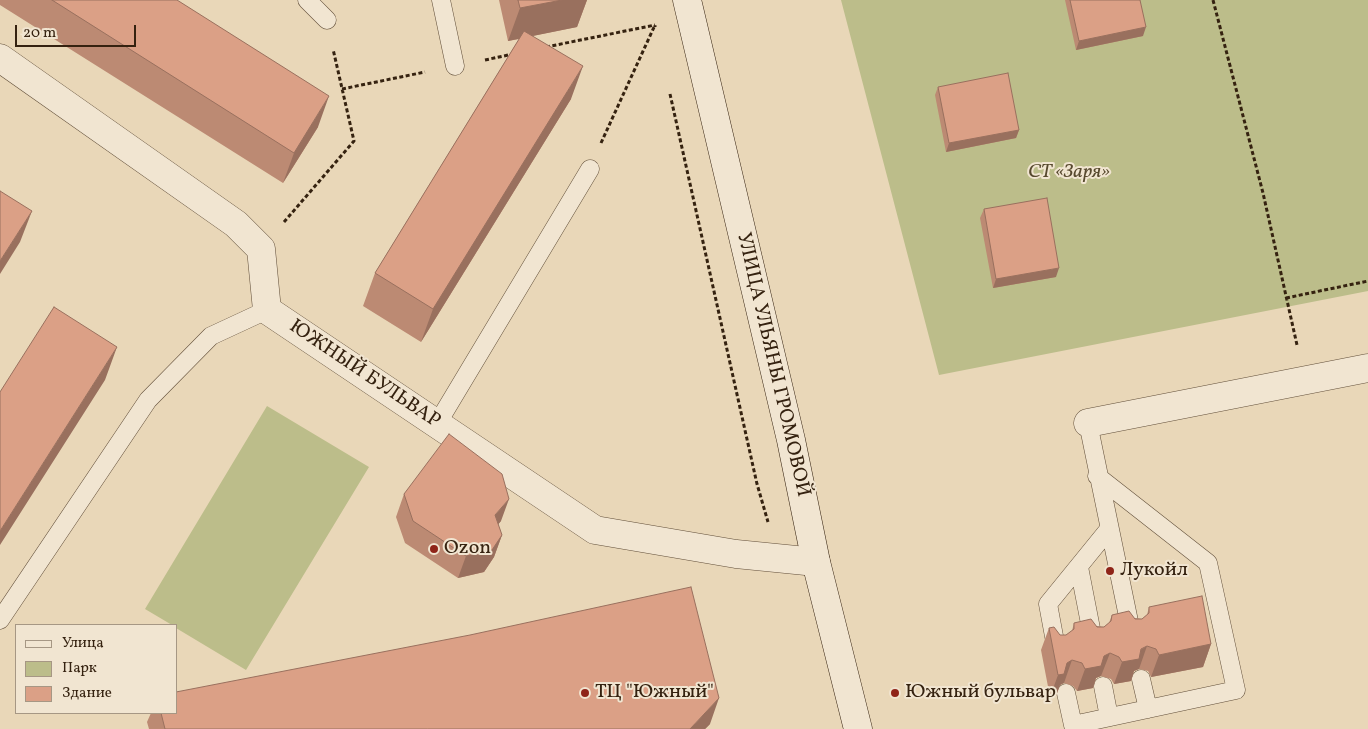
<!DOCTYPE html>
<meta charset="utf-8">
<style>
body{margin:0}
#map{position:relative;width:1368px;height:729px;overflow:hidden;background:#e9d7b8;font-family:Vollkorn,serif}
canvas{display:block}
.legend{position:absolute;left:15px;top:624px;width:162px;height:90px;box-sizing:border-box;background:#f1e5d1;border:1px solid #a69784;margin:0;padding:6px 9px;list-style:none;font-size:15px;color:#352210}
.legend li{display:flex;align-items:center;gap:10px;height:25px}
.legend b{width:25px;border:1px solid #a69784}
.scale{position:absolute;left:15px;top:25px;width:121px;height:22px;box-sizing:border-box;border:2px solid #352210;border-top:0;padding-left:6px;font-size:15px;line-height:18px;white-space:nowrap;color:#352210;-webkit-text-stroke:4px #f1e5d1;paint-order:stroke}
</style>
<div id="map">
<canvas width="1368" height="729"></canvas>
<ul class="legend">
<li><b style="height:6px;background:#f1e5d1"></b>Улица</li>
<li><b style="height:14px;background:#bcbd8a"></b>Парк</li>
<li><b style="height:14px;background:#dba086"></b>Здание</li>
</ul>
<div class="scale">20 m</div>
</div>
<script>
const g = document.querySelector('canvas').getContext('2d');
g.lineJoin = 'round';
function paint(path, color) { g.fillStyle = color; g.fill(path, 'evenodd'); }
const poly = rows => new Path2D(rows.map(r => 'M' + r).join(''));
function strokePath(path, color, width, dash) { g.strokeStyle = color; g.lineWidth = width; g.lineCap = dash ? 'butt' : 'round'; g.setLineDash(dash || []); g.stroke(path); }
function write(font, color, halo, rows, align = 'center') {
  g.font = font + ' Vollkorn,serif'; g.lineWidth = 4; g.setLineDash([]); g.textBaseline = 'middle'; g.strokeStyle = halo; g.fillStyle = color; for (const [text, x, y, turn = 0] of rows) {
    g.save(); g.translate(x, y); g.rotate((+turn || 0) * Math.PI / 180); g.textAlign = isNaN(turn) ? turn : align; if (halo) g.strokeText(text, 0, 0); g.fillText(text, 0, 0); g.restore();
  }
}
paint(poly([
 [841,0,1368,0,1368,291,939,375],
 [267,406,369,467,246,670,176,628,176,625,172,625,145,609]
]), '#bcbd8a');
const service = poly([
 [307,0,327,20],
 [441,0,455,66],
 [1088,423,1131,631],
 [437,424,590,169],
 [1079,567,1093,639],
 [0,620,148,400,211,336,267,310],
 [1056,647,1048,604,1109,529],
 [1141,679,1148,709],
 [1103,686,1109,717],
 [1066,693,1073,725,1236,690,1208,563,1097,476]
]);
const minor = poly([
 [0,58,236,224,261,249,267,310,595,530,736,554,816,562],
 [1088,423,1368,368]
]);
const secondary = poly([
 [687,0,791,440,816,562,858,729]
]);
strokePath(service, '#624f3a', 19);
strokePath(minor, '#624f3a', 29);
strokePath(secondary, '#352210', 29);
strokePath(poly([
 [1213,0,1263,193,1297,345],
 [546,47,655,25],
 [485,60,513,54],
 [342,89,425,72],
 [670,94,757,484,768,522],
 [601,143,655,25,655,27],
 [284,222,354,141,333,49],
 [1286,298,1368,281]
]), '#352210', 3, [4, 2.5]);
strokePath(service, '#f1e5d1', 18);
strokePath(minor, '#f1e5d1', 28);
strokePath(secondary, '#f1e5d1', 28);
paint(poly([
 [0,0,177,0,318,127,283,183,0,5],
 [499,0,587,0,577,27,532,36,571,99,421,342,363,306,375,273,519,39,508,41],
 [1065,0,1140,0,1143,36,1076,50],
 [938,87,1019,130,1016,138,946,152,935,95],
 [984,209,1056,277,993,288,980,218],
 [404,494,501,521,498,524,502,535,494,557,484,572,458,578,405,543,396,517],
 [1149,607,1211,644,1203,667,1151,677,1148,671,1139,669,1134,671,1131,681,1114,684,1111,679,1101,676,1096,678,1093,688,1077,691,1073,686,1064,683,1060,685,1056,696,1050,697,1041,650,1049,628,1060,635,1066,635,1072,631,1074,623,1104,627,1109,623,1112,615,1142,619,1147,615],
 [151,713,176,713,710,724,705,729,149,729,147,722]
]), '#bc8a73');
paint(poly([
 [562,0,587,0,577,27,508,41,520,8],
 [1146,27,1143,36,1076,50,1079,41],
 [583,66,571,99,421,342,433,309],
 [329,96,318,127,283,183,294,153],
 [1019,130,1016,138,946,152,949,143],
 [32,211,20,242,0,274,0,261],
 [1059,268,1056,277,993,288,996,279],
 [117,347,105,380,0,545,0,531],
 [509,499,501,521,487,538,495,515],
 [502,535,494,557,484,572,458,578,466,556],
 [1211,644,1203,667,1151,677,1159,655],
 [1147,646,1139,669,1134,671,1131,681,1114,684,1122,662],
 [1110,653,1101,676,1096,678,1093,688,1077,691,1085,669,1104,656],
 [1072,660,1064,683,1060,685,1056,696,1050,697,1058,675,1067,663],
 [719,698,710,724,705,729,690,729]
]), '#99705e');
const building = poly([
 [52,0,177,0,329,96,294,153,52,0],
 [518,0,562,0,520,8,518,0],
 [1070,0,1140,0,1146,27,1079,41,1070,0],
 [524,31,583,66,433,309,375,273,524,31],
 [1008,73,1019,130,949,143,938,87,1008,73],
 [0,191,32,211,0,261,0,191],
 [1047,198,1059,268,996,279,984,209,1047,198],
 [54,307,117,347,0,531,0,392,54,307],
 [449,434,502,474,509,499,495,515,502,535,492,550,466,556,413,521,404,494,449,434],
 [691,587,719,698,690,729,165,729,161,713,176,713,176,692,470,635,691,587],
 [1202,596,1211,644,1159,655,1156,649,1147,646,1141,649,1139,659,1122,662,1119,657,1110,653,1104,656,1101,666,1085,669,1082,663,1072,660,1067,663,1064,674,1058,675,1049,628,1054,627,1060,635,1066,635,1074,629,1074,623,1091,619,1097,627,1104,627,1111,621,1112,615,1129,611,1135,619,1142,619,1149,613,1149,607,1202,596]
]);
paint(building, '#dba086');
strokePath(building, '#99705e', 1);
for (const [x, y, r, color] of [
 [434,549,5,"#8f2418"],
 [1110,571,5,"#8f2418"],
 [585,693,5,"#8f2418"],
 [895,693,5,"#8f2418"]
]) { const dot = new Path2D(); dot.arc(x, y, r, 0, 2 * Math.PI); g.fillStyle = color; g.fill(dot); strokePath(dot, '#f1e5d1', 2); }
write('italic 20px', '#57492e', '#f1e5d1', [
 ["СТ «Заря»",1069,173]
]);
write('20px', '#352210', '#f1e5d1', [
 ["УЛИЦА УЛЬЯНЫ ГРОМОВОЙ",772,365,77],
 ["ЮЖНЫЙ БУЛЬВАР",364,375,34]
]);
write('20px', '#352210', '#f1e5d1', [
 ["Ozon",444,549],
 ["Лукойл",1120,571],
 ["ТЦ \"Южный\"",595,693],
 ["Южный бульвар",905,693]
], 'left');
</script>
